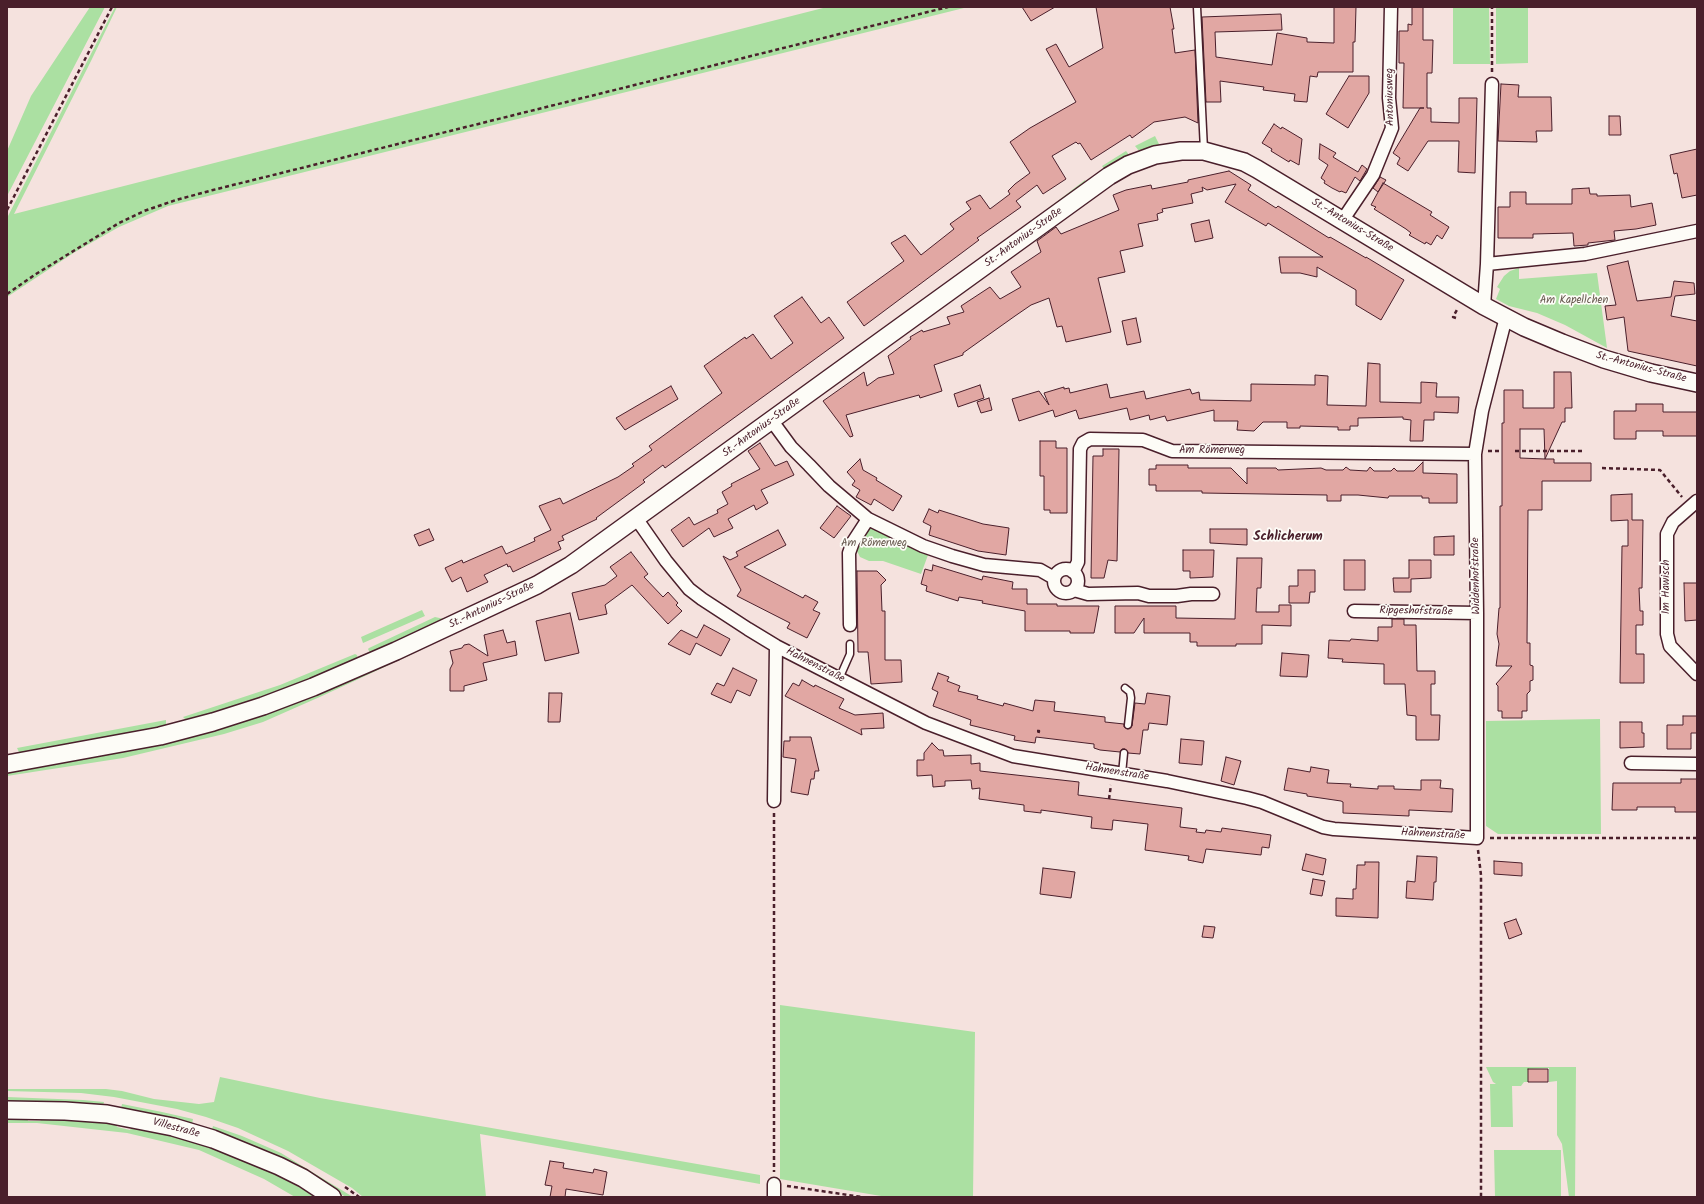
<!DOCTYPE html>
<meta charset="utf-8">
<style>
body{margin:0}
#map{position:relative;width:1704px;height:1204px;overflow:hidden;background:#f5e2de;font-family:Kalam,sans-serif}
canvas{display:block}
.frame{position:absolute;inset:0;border:8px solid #4a1f2b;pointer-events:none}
</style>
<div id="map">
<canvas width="1704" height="1204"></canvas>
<div class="frame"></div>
</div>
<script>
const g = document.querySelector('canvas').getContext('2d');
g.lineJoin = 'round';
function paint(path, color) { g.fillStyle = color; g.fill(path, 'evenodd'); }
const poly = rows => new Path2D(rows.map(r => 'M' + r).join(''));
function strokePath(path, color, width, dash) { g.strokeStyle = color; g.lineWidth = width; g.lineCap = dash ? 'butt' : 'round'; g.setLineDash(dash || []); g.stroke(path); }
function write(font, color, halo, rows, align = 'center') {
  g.font = font + ' Kalam,sans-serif'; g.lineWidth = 3.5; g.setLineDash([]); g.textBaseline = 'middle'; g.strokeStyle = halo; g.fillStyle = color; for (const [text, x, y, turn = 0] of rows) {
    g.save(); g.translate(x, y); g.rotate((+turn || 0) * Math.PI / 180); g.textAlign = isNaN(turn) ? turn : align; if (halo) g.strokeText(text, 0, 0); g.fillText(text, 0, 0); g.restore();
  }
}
paint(poly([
 [90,7,105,7,7,196,7,151,31,96],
 [115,7,117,7,91,61,14,214,827,7,968,7,168,206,119,227,75,252,7,297,7,218],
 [1453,7,1489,7,1490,64,1453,64],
 [1496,7,1528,7,1528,63,1496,64],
 [1155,136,1160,146,1140,152,1135,146],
 [1126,151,1130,156,1105,170,1102,166],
 [1085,180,1087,183,1047,212,1046,210],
 [1519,268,1519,279,1597,273,1607,348,1565,325,1537,313,1509,306,1496,299,1500,289,1497,287,1504,276,1510,271],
 [868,526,926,550,928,555,921,574,883,561,869,561,860,557,856,549,861,532],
 [422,610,425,616,363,643,361,637],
 [435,617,444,619,445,622,370,653,368,649,369,648],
 [416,650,421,650,322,696,263,722,224,734,123,758,7,776,7,771,128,750],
 [355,654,357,655,358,660,283,691,187,721,183,717,280,685],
 [1600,719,1601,834,1498,834,1486,826,1486,721],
 [166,720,166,727,20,754,17,748],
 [780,1005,975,1032,973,1197,887,1197,780,1179],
 [1486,1067,1576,1067,1575,1197,1569,1197,1562,1144,1557,1135,1557,1081,1549,1082,1549,1068,1528,1069,1528,1082,1524,1082,1521,1086,1512,1086,1513,1127,1491,1127,1490,1084,1496,1084,1493,1082],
 [220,1077,320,1098,760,1175,760,1184,480,1134,486,1197,363,1197,352,1188,288,1151,238,1128,206,1117,177,1109,114,1097,81,1093,7,1091,7,1089,106,1089,122,1091,154,1099,199,1104,214,1102],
 [7,1097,83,1100,104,1102,103,1106,7,1101],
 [122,1104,162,1112,193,1119,192,1124,161,1116,121,1109],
 [7,1118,27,1118,28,1121,40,1121,42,1119,83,1120,116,1124,117,1127,130,1130,132,1127,150,1130,200,1143,228,1153,257,1165,318,1197,295,1197,264,1179,199,1150,127,1133,37,1123,7,1123],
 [213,1126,242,1136,281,1153,353,1197,346,1197,279,1158,212,1130],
 [1494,1150,1561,1150,1561,1197,1495,1197]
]), '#abe0a2');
const building = poly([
 [1022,7,1055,7,1031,21,1022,7],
 [1096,7,1170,7,1174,29,1172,29,1175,53,1195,50,1198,123,1185,117,1154,122,1132,138,1130,135,1091,160,1080,143,1078,144,1076,142,1052,156,1066,179,1043,194,1037,185,1016,201,1021,207,977,238,979,240,864,326,847,302,904,261,891,243,905,235,921,255,954,229,950,224,971,209,966,202,980,195,990,209,1010,194,1008,191,1015,184,1030,173,1010,142,1030,128,1076,102,1046,49,1056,44,1069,67,1103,48,1096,7],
 [1334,7,1356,7,1355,42,1353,42,1353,72,1318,72,1317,77,1310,76,1307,102,1294,101,1295,94,1263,90,1264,87,1220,81,1221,102,1206,102,1202,17,1281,14,1282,30,1215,32,1216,57,1272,65,1277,33,1307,38,1307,42,1334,43,1334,7],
 [1412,7,1423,7,1423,40,1433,40,1432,73,1427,73,1427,108,1431,108,1431,122,1459,123,1459,98,1477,98,1475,173,1458,172,1459,141,1428,141,1408,171,1397,164,1400,158,1393,153,1420,108,1424,108,1403,108,1404,63,1399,63,1399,31,1408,31,1408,24,1412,25,1412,7],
 [1349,76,1369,76,1369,93,1348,128,1326,114,1349,76],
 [1501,84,1519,85,1518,97,1551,97,1552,131,1536,131,1537,142,1498,141,1501,84],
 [1609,116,1620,116,1621,135,1609,135,1609,116],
 [1274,124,1281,129,1282,127,1302,139,1299,165,1290,160,1289,162,1271,151,1272,149,1262,143,1274,124],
 [1320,144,1336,153,1333,157,1358,172,1362,165,1367,169,1360,181,1355,177,1346,193,1341,191,1340,192,1332,188,1324,183,1325,181,1321,178,1328,165,1319,159,1320,144],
 [1697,149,1697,195,1682,198,1677,173,1674,174,1670,155,1697,149],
 [1229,171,1251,185,1248,190,1276,208,1278,206,1329,238,1330,237,1366,258,1366,257,1404,280,1381,320,1356,305,1356,290,1317,267,1317,277,1300,273,1281,273,1279,257,1323,257,1268,223,1266,226,1225,202,1236,184,1207,190,1202,187,1203,191,1191,194,1193,203,1162,209,1163,212,1157,214,1158,220,1138,224,1143,246,1120,251,1125,272,1098,278,1111,332,1066,342,1062,326,1057,327,1049,298,1031,305,1015,316,963,353,963,355,934,365,942,391,920,398,919,395,846,415,853,436,850,437,823,401,864,372,867,386,878,378,894,374,888,356,911,339,910,337,922,330,923,332,950,324,947,317,964,312,961,306,990,287,1000,299,1021,287,1011,272,1041,252,1037,241,1056,227,1061,234,1119,210,1113,195,1126,190,1151,185,1152,189,1188,182,1188,180,1229,171],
 [1380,177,1386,180,1378,192,1373,188,1380,177],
 [1383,183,1432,212,1430,215,1449,227,1442,239,1437,235,1431,245,1426,242,1425,244,1409,235,1411,233,1406,229,1374,209,1376,207,1371,205,1383,183],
 [1589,188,1590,194,1597,194,1597,196,1630,195,1631,207,1652,203,1656,225,1636,229,1614,231,1615,240,1588,243,1588,245,1574,246,1573,233,1533,234,1533,238,1498,238,1498,207,1510,207,1510,192,1526,192,1526,204,1572,204,1572,189,1589,188],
 [1209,220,1213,238,1195,242,1191,224,1209,220],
 [1628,261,1637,301,1671,297,1674,281,1694,283,1695,294,1675,296,1671,316,1697,321,1697,366,1628,351,1624,317,1607,320,1605,306,1616,305,1607,266,1628,261],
 [802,297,821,323,829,317,844,338,665,468,663,465,643,480,645,482,596,518,597,519,562,536,564,540,558,542,561,549,513,572,510,566,508,567,507,564,484,575,488,582,467,592,461,577,452,582,445,568,462,560,463,563,502,546,506,554,535,541,534,538,551,530,539,506,560,498,563,504,618,477,634,466,632,464,652,450,649,446,722,393,704,366,745,337,746,339,753,334,771,359,793,343,774,316,802,297],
 [1136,318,1141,342,1127,345,1122,321,1136,318],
 [1368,363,1380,364,1380,402,1421,403,1421,382,1437,383,1436,397,1459,397,1458,413,1434,412,1434,420,1424,420,1423,441,1410,441,1411,420,1403,419,1403,417,1358,418,1358,426,1350,426,1350,430,1338,430,1338,427,1300,426,1300,428,1287,428,1287,422,1263,422,1254,431,1237,430,1238,421,1214,421,1214,410,1167,421,1165,416,1150,420,1149,415,1130,420,1127,408,1079,419,1076,410,1055,417,1053,410,1019,421,1012,399,1039,391,1049,405,1044,393,1064,387,1064,389,1069,388,1070,393,1107,384,1110,398,1144,391,1146,399,1190,389,1192,394,1199,392,1200,400,1251,401,1251,384,1315,385,1315,375,1328,376,1327,405,1366,406,1368,363],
 [1554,372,1571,372,1572,408,1565,408,1565,422,1562,422,1545,459,1554,459,1554,463,1591,463,1591,481,1542,481,1542,510,1528,510,1527,643,1530,643,1530,665,1533,666,1533,680,1530,681,1530,691,1527,694,1527,711,1522,711,1522,718,1502,718,1502,711,1498,711,1498,686,1496,684,1512,666,1496,666,1499,644,1497,634,1499,608,1500,608,1500,506,1502,506,1502,423,1504,423,1504,390,1523,390,1523,408,1554,408,1554,372],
 [1520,429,1544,429,1545,459,1520,458,1520,429],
 [980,385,984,398,958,407,954,394,980,385],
 [671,386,678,399,625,430,616,418,671,386],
 [989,398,992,410,981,413,977,402,989,398],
 [1636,404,1663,404,1663,412,1697,412,1697,436,1663,436,1663,431,1636,431,1636,439,1614,439,1614,411,1636,411,1636,404],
 [1040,441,1056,441,1056,448,1067,448,1067,513,1050,513,1050,510,1044,510,1044,476,1040,476,1040,441],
 [760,443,775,466,787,461,794,475,761,490,768,503,756,510,754,505,728,519,733,528,714,537,709,528,683,547,671,530,689,517,694,525,718,513,717,510,728,504,722,492,732,486,731,484,760,469,748,451,760,443],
 [1103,449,1119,449,1117,561,1108,560,1104,578,1091,578,1093,456,1103,456,1103,449],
 [860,459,863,470,877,478,876,480,902,496,893,511,874,499,871,505,856,497,860,490,852,485,855,481,847,472,860,459],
 [1423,462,1423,473,1457,474,1457,503,1429,503,1429,498,1422,498,1422,496,1389,496,1388,498,1358,495,1341,495,1341,501,1327,501,1327,495,1202,493,1202,491,1156,491,1156,485,1149,485,1149,469,1156,469,1156,465,1188,465,1188,468,1231,468,1247,484,1247,468,1276,468,1278,470,1321,468,1326,470,1343,470,1346,467,1350,470,1367,471,1370,467,1374,471,1391,471,1394,468,1397,471,1414,471,1423,462],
 [1632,494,1632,520,1643,520,1642,588,1639,588,1640,611,1643,611,1643,625,1636,625,1636,654,1644,654,1644,683,1620,683,1622,546,1628,546,1628,520,1611,521,1611,495,1632,494],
 [837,506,851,516,834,538,820,528,837,506],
 [929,509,938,513,939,510,983,524,1009,528,1006,555,978,551,929,535,931,526,923,522,929,509],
 [429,529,434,540,419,546,414,535,429,529],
 [1210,529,1247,529,1247,545,1210,543,1210,529],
 [778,530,786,545,744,567,803,598,805,595,818,602,813,610,820,613,807,638,787,628,790,623,737,596,741,590,723,556,730,560,738,556,736,552,778,530],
 [1454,536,1454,555,1434,555,1434,537,1454,536],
 [1183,550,1214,550,1213,577,1190,578,1190,571,1183,571,1183,550],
 [631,552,648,574,644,577,663,597,668,592,678,603,676,605,682,611,668,624,632,585,605,605,607,614,579,620,572,593,605,585,617,576,610,567,631,552],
 [1237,558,1262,558,1261,588,1257,588,1256,612,1279,612,1279,605,1291,605,1291,626,1262,625,1262,644,1236,644,1236,646,1197,646,1197,642,1190,642,1190,633,1144,633,1144,618,1134,633,1115,633,1115,606,1176,606,1176,618,1235,619,1237,558],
 [1344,560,1365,560,1365,590,1344,590,1344,560],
 [1409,560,1431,560,1431,578,1411,579,1411,592,1394,592,1393,578,1409,578,1409,560],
 [933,565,982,580,983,576,1013,582,1012,589,1027,589,1027,604,1057,604,1057,606,1099,606,1094,633,1070,633,1070,631,1025,631,1025,611,982,603,983,601,959,597,958,601,926,591,927,586,921,584,925,569,932,571,933,565],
 [1298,570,1315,570,1315,592,1310,592,1309,603,1289,603,1289,586,1298,586,1298,570],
 [857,571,877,571,886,580,881,585,882,611,885,611,885,660,901,660,902,682,871,684,868,652,858,652,857,571],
 [1684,583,1697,583,1697,620,1685,621,1684,583],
 [570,613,579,653,545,661,536,621,570,613],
 [1392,619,1404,619,1404,625,1416,625,1417,671,1435,671,1435,684,1431,684,1431,715,1440,715,1439,740,1416,740,1416,716,1407,715,1405,684,1384,684,1384,664,1342,662,1343,659,1328,658,1329,640,1350,641,1351,639,1378,641,1378,627,1392,627,1392,619],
 [704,625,730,639,721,656,696,643,690,655,668,644,681,630,697,638,704,625],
 [503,630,507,643,515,641,517,655,483,663,487,680,464,686,464,691,450,691,450,669,453,663,450,651,462,648,464,645,469,644,488,656,484,635,503,630],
 [1282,653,1309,655,1307,677,1280,676,1282,653],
 [733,668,757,680,750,696,737,690,731,703,711,694,717,683,724,686,733,668],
 [938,673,949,677,947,681,960,686,958,691,978,696,977,699,1003,706,1004,703,1033,711,1035,700,1055,702,1054,711,1105,717,1105,722,1124,724,1124,727,1128,729,1132,726,1135,703,1145,704,1147,693,1170,696,1167,725,1149,723,1148,730,1143,730,1140,754,1128,753,1125,749,1122,749,1120,752,1100,750,1094,748,1094,744,1036,737,1035,743,1014,740,1015,736,970,725,971,720,933,706,938,692,932,689,938,673],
 [802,680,814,687,815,685,844,699,839,708,855,715,883,713,884,728,861,729,862,735,785,696,793,683,799,686,802,680],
 [549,693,562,693,560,722,548,722,549,693],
 [1683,716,1697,716,1697,733,1691,733,1691,749,1667,749,1667,725,1683,725,1683,716],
 [1620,722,1642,722,1642,733,1644,733,1644,747,1620,748,1620,722],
 [790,737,811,737,819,771,815,771,814,779,811,779,808,795,791,792,796,759,783,757,784,741,790,741,790,737],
 [1181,739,1204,741,1202,765,1179,763,1181,739],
 [932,743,939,750,943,750,944,756,971,755,971,764,980,763,980,771,1079,782,1078,795,1182,808,1180,827,1197,829,1196,832,1205,833,1206,830,1221,832,1222,828,1271,835,1269,848,1262,847,1261,855,1206,849,1203,863,1188,860,1189,856,1145,850,1148,824,1113,820,1112,830,1091,828,1092,817,1041,810,1041,813,1024,811,1024,805,979,799,980,788,972,789,971,780,945,781,945,786,933,787,932,775,917,776,917,760,924,760,924,753,932,743],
 [1226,757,1241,761,1234,785,1221,781,1226,757],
 [1311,767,1329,770,1327,783,1351,784,1350,787,1378,789,1378,786,1394,786,1394,789,1421,790,1421,780,1441,780,1440,788,1453,789,1452,812,1409,810,1409,816,1343,813,1343,802,1341,801,1307,796,1307,794,1284,790,1288,768,1310,772,1311,767],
 [1681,779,1697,779,1697,812,1675,812,1675,807,1637,807,1637,810,1612,810,1613,783,1681,783,1681,779],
 [1306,854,1326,859,1323,875,1302,870,1306,854],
 [1417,856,1437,857,1436,882,1434,882,1433,900,1406,898,1407,881,1415,882,1417,856],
 [1494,861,1522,863,1522,876,1494,874,1494,861],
 [1365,862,1379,862,1378,918,1336,916,1336,898,1353,899,1353,889,1356,889,1357,865,1365,865,1365,862],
 [1043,868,1075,872,1071,898,1040,894,1043,868],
 [1313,879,1325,881,1322,896,1310,894,1313,879],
 [1516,919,1522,934,1509,939,1504,923,1516,919],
 [1204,926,1215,927,1213,938,1202,937,1204,926],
 [1528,1069,1548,1069,1548,1082,1528,1082,1528,1069],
 [550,1161,564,1163,563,1168,593,1173,594,1169,607,1172,603,1195,566,1189,565,1197,550,1197,552,1186,545,1185,550,1161]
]);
paint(building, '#e1a7a3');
strokePath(building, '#4a1f2b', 1);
const lane = poly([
 [1197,7,1204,150],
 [839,679,850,654,850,644],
 [1125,688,1130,692,1131,698,1128,725],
 [1122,774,1124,753]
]);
const street = poly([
 [1342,221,1373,175,1392,128,1389,98,1391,7],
 [1487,264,1585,254,1697,231],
 [1484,306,1487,264,1492,84],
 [772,421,791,447,809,465,829,486,868,519,923,546,952,556,984,565,1040,570,1054,578],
 [1697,501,1673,522,1667,534,1667,634,1670,646,1697,674],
 [636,518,666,561,689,589,702,599,748,629,776,646,926,723,1013,756,1167,781,1247,798,1262,802,1323,827,1334,829,1477,838,1477,613,1475,454,1482,411,1506,317],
 '1054 581a12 12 0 1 1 24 0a12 12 0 1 1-24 0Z',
 [1073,572,1078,562,1080,449,1083,443,1090,439,1143,440,1172,451,1475,454],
 [1074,590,1088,594,1138,593,1149,596,1177,596,1191,594,1213,594],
 [1354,611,1477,613],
 [850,625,849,553,853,542,868,519],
 [1631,763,1697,764],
 [774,801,776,646],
 [774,1184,774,1197]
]);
const secondary = poly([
 [7,764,160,736,213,722,263,706,313,687,396,651,537,585,571,565,1109,176,1128,165,1155,155,1181,151,1204,151,1244,162,1257,169,1484,306,1524,327,1562,343,1604,359,1651,373,1697,383],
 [7,1110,65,1111,107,1114,173,1127,213,1139,279,1166,303,1178,332,1197]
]);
strokePath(lane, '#4a1f2b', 9);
strokePath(street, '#4a1f2b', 15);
strokePath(secondary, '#4a1f2b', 20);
strokePath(poly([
 [1492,72,1492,7],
 [7,210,112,7],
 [7,294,36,274,119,223,144,211,176,200,213,190,948,7],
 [1456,318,1453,317,1458,308],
 [1488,451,1502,451],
 [1515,451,1583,451],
 [1602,468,1660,470,1682,497],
 [1037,731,1039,731,1038,735],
 [1109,799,1111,785],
 [774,813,774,1172],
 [1490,838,1697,838],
 [1478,850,1481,875,1481,1197],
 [787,1186,862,1197],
 [345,1187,359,1197]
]), '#4a1f2b', 2.5, [4, 3]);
strokePath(lane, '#fdfcf7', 6);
strokePath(street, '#fdfcf7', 12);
strokePath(secondary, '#fdfcf7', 17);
write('11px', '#4a1f2b', '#fdfcf7', [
 ["Antoniusweg",1391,97,-91],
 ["St.-Antonius-Straße",1352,226,31],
 ["St.-Antonius-Straße",1024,238,-36],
 ["St.-Antonius-Straße",1641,368,15],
 ["St.-Antonius-Straße",762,428,-36],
 ["Am Römerweg",1212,451],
 ["Widdenhofstraße",1477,576,-91],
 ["Im Hawisch",1667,587,-90],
 ["St.-Antonius-Straße",492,606,-26],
 ["Ripgeshofstraße",1416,612,1],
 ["Hahnenstraße",815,666,27],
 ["Hahnenstraße",1117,773,9],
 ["Hahnenstraße",1433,835,3],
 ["Villestraße",176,1129,15]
]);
write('11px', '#67594f', '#fdfcf7', [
 ["Am Kapellchen",1574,301],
 ["Am Römerweg",874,544]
]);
write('bold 13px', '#4a1f2b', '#fdfcf7', [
 ["Schlicherum",1288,538]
]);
</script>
